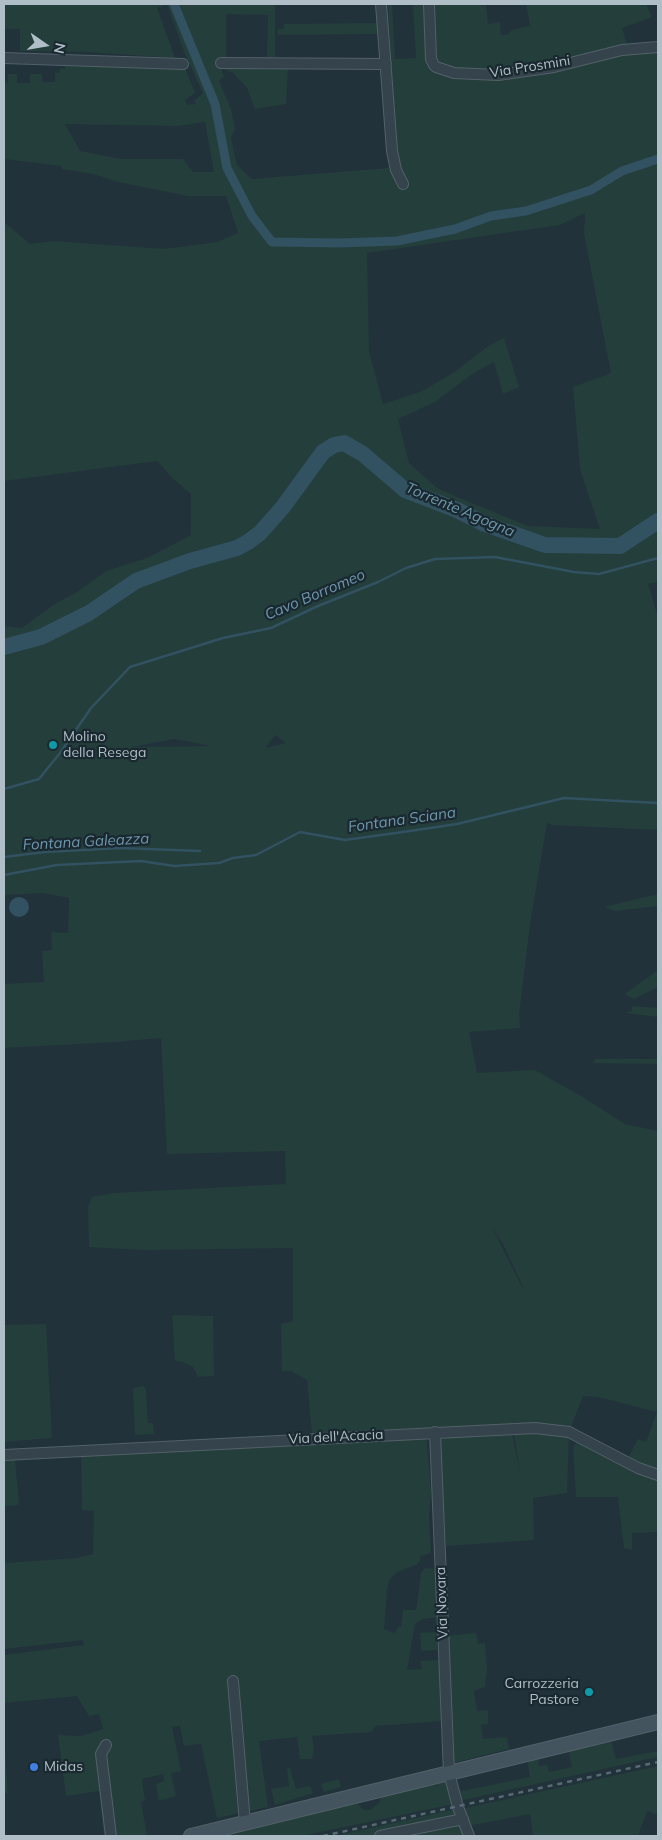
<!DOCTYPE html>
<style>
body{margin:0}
#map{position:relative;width:662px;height:1840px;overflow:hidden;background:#21323b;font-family:Mulish,sans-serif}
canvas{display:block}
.frame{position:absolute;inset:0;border:5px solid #b0bec7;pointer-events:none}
.north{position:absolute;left:20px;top:20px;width:50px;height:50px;-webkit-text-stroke:4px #1a2830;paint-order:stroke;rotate:103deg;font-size:14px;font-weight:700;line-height:20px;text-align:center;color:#b0bec7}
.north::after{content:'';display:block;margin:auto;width:18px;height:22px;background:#b0bec7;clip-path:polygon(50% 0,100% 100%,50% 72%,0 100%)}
</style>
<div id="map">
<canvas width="662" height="1840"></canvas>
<div class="frame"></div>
<div class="north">N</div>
</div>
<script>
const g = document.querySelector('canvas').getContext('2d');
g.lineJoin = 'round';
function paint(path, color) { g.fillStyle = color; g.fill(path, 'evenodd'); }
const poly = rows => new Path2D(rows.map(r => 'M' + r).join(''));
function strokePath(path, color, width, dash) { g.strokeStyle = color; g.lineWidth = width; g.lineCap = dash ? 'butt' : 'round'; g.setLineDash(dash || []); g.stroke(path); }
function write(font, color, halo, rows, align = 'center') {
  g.font = font + ' Mulish,sans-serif'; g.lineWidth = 4.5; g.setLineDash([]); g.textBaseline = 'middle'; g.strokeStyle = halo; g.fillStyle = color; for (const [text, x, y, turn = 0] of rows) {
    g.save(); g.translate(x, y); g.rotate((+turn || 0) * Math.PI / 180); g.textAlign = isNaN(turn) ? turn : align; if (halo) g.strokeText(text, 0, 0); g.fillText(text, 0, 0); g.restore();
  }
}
paint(poly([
 [4,4,275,4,275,57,267,57,268,15,226,14,226,57,220,58,217,63,288,67,286,104,255,109,247,88,233,73,221,68,224,76,219,81,231,109,235,129,231,138,237,165,252,179,387,168,392,164,396,150,388,4,392,4,395,59,416,58,413,4,425,4,429,60,478,78,621,52,658,49,658,582,648,584,658,617,658,830,552,825,547,823,530,925,519,1014,520,1028,469,1032,477,1073,535,1070,581,1096,625,1124,658,1131,658,1472,627,1460,638,1439,646,1442,657,1412,598,1397,583,1396,569,1432,567,1493,533,1498,534,1540,446,1546,439,1432,511,1429,520,1472,513,1428,535,1425,312,1434,307,1380,291,1371,282,1371,281,1324,293,1321,293,1248,143,1250,89,1247,88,1207,92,1197,114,1193,286,1184,285,1151,167,1154,161,1038,116,1042,4,1048,4,984,44,982,42,951,52,950,51,932,68,933,69,898,43,893,4,895,4,626,22,628,53,605,77,592,106,571,147,558,191,535,191,494,173,479,157,461,4,481,4,222,30,244,53,241,164,249,217,242,238,233,226,196,188,196,118,182,94,174,62,169,62,166,4,159,4,83,8,82,8,74,17,74,17,83,30,83,30,74,42,74,42,82,55,82,55,73,60,73,60,69,65,69,65,64,185,68,195,93,185,100,187,105,196,104,194,101,203,93,185,54,167,4,157,8,175,58,87,52,20,51,20,29,4,29],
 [205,122,214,172,193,172,183,159,121,159,80,151,65,124,178,126],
 [585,213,584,234,611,373,573,387,580,469,600,529,528,526,462,499,437,488,409,463,398,419,435,402,472,374,494,362,503,394,519,387,504,338,488,346,453,373,422,391,383,404,369,351,367,253,560,225],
 [275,735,286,743,266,748,266,747],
 [175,739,211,746,130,747],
 [492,1227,503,1244,524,1289,523,1289],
 [433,4,486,4,488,24,500,22,501,35,508,35,511,30,530,26,526,4,646,4,652,17,622,28,628,47,555,63,499,72,458,70,436,64],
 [377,23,377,34,278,35,278,29,284,29,284,24],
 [658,894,658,906,615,911,604,907],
 [658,970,658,987,634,999,625,994],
 [632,1006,658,1008,658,1017,626,1013,632,1011],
 [595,1059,658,1059,658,1064,593,1063],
 [172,1315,213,1316,214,1376,198,1377,193,1367,183,1362,175,1361],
 [46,1324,52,1438,4,1442,4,1325],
 [144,1386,146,1390,148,1423,153,1423,154,1434,135,1435,133,1388],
 [426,1432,431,1492,429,1518,431,1553,420,1556,420,1561,416,1565,397,1572,390,1579,387,1590,384,1629,395,1633,398,1627,401,1627,403,1610,416,1610,421,1573,425,1568,436,1569,439,1617,423,1619,415,1624,407,1670,422,1669,420,1661,441,1660,441,1721,376,1726,371,1732,312,1736,314,1749,312,1759,300,1759,297,1737,259,1741,268,1807,217,1818,201,1744,184,1746,180,1726,172,1727,181,1771,171,1773,176,1796,159,1801,156,1784,164,1781,163,1774,142,1779,145,1801,141,1802,147,1836,104,1836,99,1791,66,1796,58,1735,82,1736,103,1729,99,1714,89,1716,77,1696,4,1703,4,1655,84,1645,83,1640,4,1649,4,1563,77,1558,93,1554,94,1511,82,1510,81,1453],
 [577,1443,644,1476,658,1480,658,1532,632,1533,632,1550,624,1548,618,1497,576,1497,573,1446],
 [15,1458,19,1505,4,1506,4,1459],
 [437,1632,437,1650,421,1651,420,1633],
 [476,1633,478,1644,485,1643,487,1670,485,1687,474,1691,477,1711,488,1710,488,1724,481,1725,483,1739,507,1737,509,1749,454,1763,452,1762,447,1636],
 [4,1735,8,1794,4,1792],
 [610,1737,616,1759,658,1751,658,1757,459,1801,457,1792,530,1777,527,1760,538,1759,539,1766,547,1765,549,1772,572,1767,567,1747],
 [658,1766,658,1815,647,1811,638,1836,533,1836,530,1814,468,1826,461,1809],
 [287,1768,290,1768,296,1789,310,1786,313,1793,275,1805,271,1789,289,1786],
 [339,1779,341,1787,324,1792,321,1784],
 [433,1780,434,1785,436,1786,440,1781,447,1780,454,1804,302,1836,199,1836,353,1800,364,1810,370,1810,380,1802,382,1792],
 [456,1809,467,1836,335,1836]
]), '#243e3b');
paint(poly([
 '9 907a10 10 0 1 1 20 0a10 10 0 1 1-20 0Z'
]), '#325161');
strokePath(poly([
 [4,789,39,779,60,753,91,708,130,667,223,638,271,628,318,606,378,582,406,568,435,559,495,557,574,572,599,574,658,558],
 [4,857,45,852,121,848,200,851],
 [4,875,57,865,141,861,174,866,219,863,233,858,256,855,300,832,345,840,403,832,457,824,564,798,658,803]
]), '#325161', 2.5);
strokePath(poly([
 [174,4,215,104,227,168,252,216,272,242,340,243,397,241,455,229,491,216,526,211,591,190,622,171,658,159]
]), '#325161', 9);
strokePath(poly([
 [4,647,41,637,89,613,136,581,190,561,237,548,248,542,260,533,283,507,323,452,334,445,344,443,363,454,405,490,457,510,485,524,545,545,620,546,658,521]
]), '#325161', 16);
const minor = poly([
 [381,4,392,151,396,170,403,184],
 [429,4,431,59,434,65,436,67,454,73,498,75,554,67,622,50,658,47],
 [4,58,183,64],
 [221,63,386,64],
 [435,1432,449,1773,458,1807,469,1836],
 [4,1455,535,1428,569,1432,638,1468,658,1475],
 [233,1681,245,1823],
 [106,1745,101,1754,111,1836],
 [380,1836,463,1819]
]);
const secondary = poly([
 [191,1836,658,1722]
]);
strokePath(minor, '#536169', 12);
strokePath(secondary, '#536169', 16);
strokePath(minor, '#35434c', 10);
strokePath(secondary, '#43545f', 14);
strokePath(poly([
 [323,1836,658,1762]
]), '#576973', 2.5, [5, 5]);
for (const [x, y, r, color] of [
 [53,745,5,"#0f9aa8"],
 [589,1692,5,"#0f9aa8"],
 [34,1767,5,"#3f7fe0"]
]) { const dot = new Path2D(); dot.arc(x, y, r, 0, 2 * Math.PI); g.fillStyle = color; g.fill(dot); strokePath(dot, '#1a2830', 2); }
write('14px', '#b0bec7', '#1a2830', [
 ["Via Prosmini",530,67,-9],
 ["Via dell'Acacia",336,1437,-3],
 ["Via Novara",442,1603,-92]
]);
write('14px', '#b0bec7', '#1a2830', [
 ["Molino",63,737],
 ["della Resega",63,753],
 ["Carrozzeria",579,1684,"right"],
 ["Pastore",579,1700,"right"],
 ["Midas",44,1767]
], 'left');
write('italic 15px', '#6f97ac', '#1a2830', [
 ["Torrente Agogna",460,510,23],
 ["Cavo Borromeo",315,595,-23],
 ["Fontana Sciana",402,820,-8],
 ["Fontana Galeazza",86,842,-3]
]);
</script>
